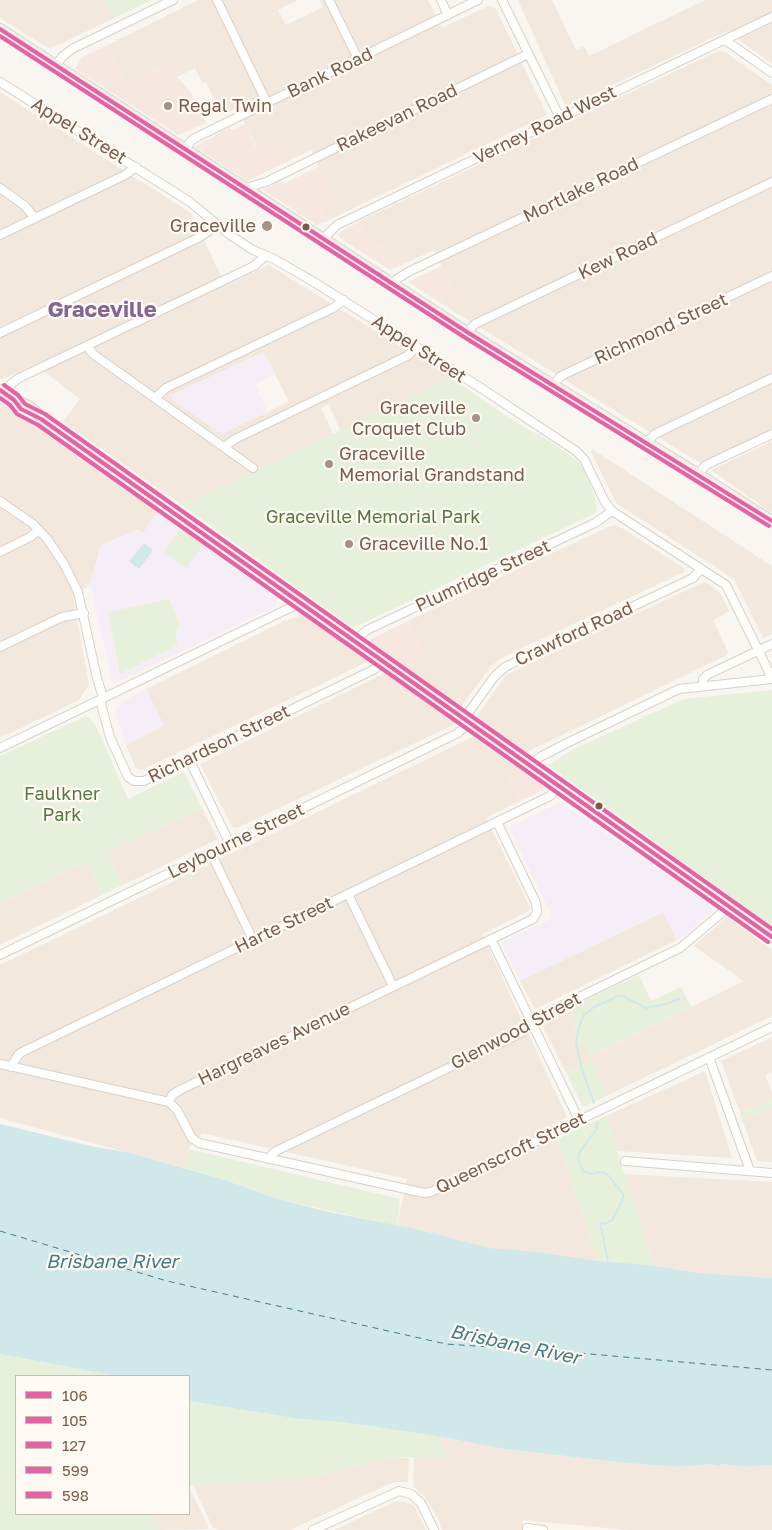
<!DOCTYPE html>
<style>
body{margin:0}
#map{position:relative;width:772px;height:1530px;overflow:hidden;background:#f9f5f0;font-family:"Golos Text",sans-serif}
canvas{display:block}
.legend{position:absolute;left:15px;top:1375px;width:175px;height:140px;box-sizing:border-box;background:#fffaf3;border:1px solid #cabbb1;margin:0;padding:6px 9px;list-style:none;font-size:15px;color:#7a5c4d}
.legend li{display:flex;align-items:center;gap:10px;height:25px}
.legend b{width:25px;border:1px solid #cabbb1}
</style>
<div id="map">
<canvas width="772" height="1530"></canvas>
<ul class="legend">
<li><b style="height:6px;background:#e463a4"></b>106</li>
<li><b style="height:6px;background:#e463a4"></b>105</li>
<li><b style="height:6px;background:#e463a4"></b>127</li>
<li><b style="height:6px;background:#e463a4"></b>599</li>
<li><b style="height:6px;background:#e463a4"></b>598</li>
</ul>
</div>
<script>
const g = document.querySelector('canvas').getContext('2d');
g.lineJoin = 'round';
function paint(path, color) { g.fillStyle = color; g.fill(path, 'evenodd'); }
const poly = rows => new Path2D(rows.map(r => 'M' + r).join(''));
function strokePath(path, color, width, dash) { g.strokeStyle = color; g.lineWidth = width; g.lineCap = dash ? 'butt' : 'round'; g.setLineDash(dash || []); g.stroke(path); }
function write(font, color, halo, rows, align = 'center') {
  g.font = font + ' "Golos Text",sans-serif'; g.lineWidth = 4.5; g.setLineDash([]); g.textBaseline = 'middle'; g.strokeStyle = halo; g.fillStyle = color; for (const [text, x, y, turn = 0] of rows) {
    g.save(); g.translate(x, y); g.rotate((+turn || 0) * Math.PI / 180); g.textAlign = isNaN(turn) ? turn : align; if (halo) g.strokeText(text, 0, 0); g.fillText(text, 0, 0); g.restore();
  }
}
paint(poly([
 [0,0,105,0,114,18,50,49,0,18],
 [198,0,298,0,278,10,286,25,323,7,320,0,428,0,442,28,488,6,492,7,496,9,547,115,327,221,320,205,334,197,331,195,332,194,311,150,282,164,266,143,257,147,237,108,222,115,206,82,202,83,195,68,177,77,170,62,126,83,107,45],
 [518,0,552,0,576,50,584,46,589,56,705,0,772,0,772,64,727,31,566,107],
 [718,51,725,52,772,85,772,429,700,463,437,301,454,292,434,250,393,269,381,244,373,248,360,221],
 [0,92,191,213,226,286,269,265,451,378,341,431,328,404,321,408,333,434,182,505,63,422,80,399,46,373,40,362,3,379,0,379],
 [264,352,289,402,222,434,172,399,172,395],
 [0,402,157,512,143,533,101,545,90,584,73,597,89,685,79,700,0,738],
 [772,441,772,513,711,470],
 [592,449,772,566,772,634,763,638,734,579,616,503,591,452],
 [617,525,684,568,684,572,503,657,491,666,461,707,401,666,425,654,408,621,610,526],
 [704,582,708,583,721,594,729,611,713,620,729,654,527,752,522,752,478,720,477,716,506,675],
 [300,616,306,616,369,661,144,769,140,770,136,768,126,745,164,725,146,689,284,621],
 [385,673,454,721,453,725,237,828,232,827,200,764],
 [473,737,524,772,509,779,520,801,486,818,530,907,529,911,482,934,567,1117,552,1125,598,1261,490,1248,397,1226,407,1179,202,1133,188,1149,185,1168,0,1118,0,965],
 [202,808,218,839,123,885,107,852],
 [86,862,102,895,0,945,0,904],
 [663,912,677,940,535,1009,520,981],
 [727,917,772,950,772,1016,608,1095,591,1061,566,1073,542,1025,572,1010,577,1021,572,1024,589,1057,744,981,694,946],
 [772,1037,772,1072,765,1075,772,1093,772,1100,740,1112,721,1061],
 [705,1071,732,1158,617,1151,606,1116],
 [772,1108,772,1162,757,1161,742,1119],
 [624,1174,772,1182,772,1278,699,1273,654,1266],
 [437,1436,498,1448,616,1462,681,1467,709,1464,720,1466,723,1464,745,1467,772,1465,772,1530,628,1530,523,1520,522,1530,442,1530,438,1519,425,1497,413,1486,414,1457,446,1457],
 [393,1457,409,1458,408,1482,395,1482,389,1484,290,1530,222,1530,213,1528,193,1485,305,1479],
 [189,1487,209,1529,160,1530,152,1514,189,1514],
 [396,1501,405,1502,414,1505,426,1530,334,1530]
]), '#f2e8de');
paint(poly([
 [107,45,126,83,170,62,177,77,190,91,206,123,178,135,75,69,81,58],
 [245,124,256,147,266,143,282,164,247,181,195,147,230,127,232,130],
 [319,166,333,194,332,195,335,197,320,205,327,221,317,225,263,190,281,181,285,183],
 [360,221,373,247,381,244,393,269,390,270,340,238,338,235,340,232],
 [442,266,454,292,437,301,408,282],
 [408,621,425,654,401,666,370,642,371,639],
 [524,772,538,781,544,790,520,801,509,779]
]), '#f6e8e1');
paint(poly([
 [264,352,275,374,255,384,268,412,222,434,172,399,172,395],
 [157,512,204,544,277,599,276,606,113,684,90,584,101,545,138,529,143,533],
 [146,689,164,725,126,745,115,711,123,701],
 [561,802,712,907,712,911,683,937,677,940,663,912,520,981,501,942,553,918,510,830,511,826]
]), '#f6eef6');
paint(poly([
 [105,0,152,0,114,18],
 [451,378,517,423,546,439,577,460,585,472,596,500,597,510,596,513,353,628,182,505],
 [181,528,204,544,186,568,164,552],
 [169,599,180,624,176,632,177,645,120,674,108,612],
 [772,690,772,927,548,765,574,749,684,699],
 [86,716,90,719,97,728,128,799,184,772,202,808,107,852,123,885,102,895,86,862,0,904,0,756],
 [639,975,651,1001,681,987,691,1007,588,1057,572,1024,577,1021,570,1007],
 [591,1061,608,1095,583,1107,566,1073],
 [772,1100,772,1108,742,1119,740,1112],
 [606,1116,654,1266,598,1261,557,1139],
 [188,1149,400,1199,397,1226,278,1199,225,1180,185,1168],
 [0,1354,116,1376,16,1376,16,1514,152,1514,160,1530,0,1530],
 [189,1401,300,1419,342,1422,437,1436,447,1457,393,1457,305,1479,189,1486]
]), '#e7f0db');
paint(poly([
 [144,543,153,550,139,569,129,561],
 [0,1124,95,1147,131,1153,225,1180,278,1199,329,1212,415,1229,490,1248,536,1252,598,1261,648,1265,699,1273,772,1278,772,1465,745,1467,723,1464,720,1466,709,1464,679,1467,616,1462,498,1448,437,1436,342,1422,300,1419,189,1401,189,1376,116,1376,0,1354]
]), '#d0e8ea');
strokePath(poly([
 [594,1103,581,1066,576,1042,579,1027,584,1015,594,1007,618,996,623,996,646,1008,666,1004,679,999],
 [598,1122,596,1130,580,1151,578,1157,580,1165,583,1171,590,1174,602,1172,607,1174,623,1194,623,1198,619,1207,612,1220,605,1224,600,1223,608,1262]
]), '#d0e8ea', 2);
strokePath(poly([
 [0,1231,167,1281,446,1344,579,1353,772,1370]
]), '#437c86', 1, [6, 5]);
const minor = poly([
 [217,0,267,103],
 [329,0,358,59],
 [441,0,448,15],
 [502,0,560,118],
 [725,40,772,73],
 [56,65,62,57,72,49,173,0],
 [0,82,190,202,230,235,253,250,274,259,314,282,481,388,576,451,584,459,605,502,612,511,726,585,768,670,771,679],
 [185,149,191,141,195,138,478,0],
 [0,188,25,206,35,218],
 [245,188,266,182,528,54],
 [0,235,125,175,136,167],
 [323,239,337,225,772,17],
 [393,284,397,279,408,272,772,99],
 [467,332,475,324,772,182],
 [0,333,198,238,209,231,216,223],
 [87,346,93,354,253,468],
 [553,385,561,376,772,276],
 [4,393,11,384,19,378,254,266,265,256],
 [155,398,166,388,333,308,344,300],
 [647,442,655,434,772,378],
 [224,447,235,439,407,356,417,347],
 [698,474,706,465,772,434],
 [0,501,33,524,48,540,64,564,78,592,97,678,102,694,101,704,110,737,128,777,134,781,144,781,189,759,375,669,383,661],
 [0,552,30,537,39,530],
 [355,641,367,630,595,523,612,511],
 [0,647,62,617,84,613],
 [703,686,703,679,707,675,772,644],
 [464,719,494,677,505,667,693,578,701,569],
 [0,748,300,603],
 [189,759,230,844],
 [529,766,540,757,565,744,679,689,772,679],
 [211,853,253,940],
 [348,894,393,986],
 [491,939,579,1120],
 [0,955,458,733,468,723],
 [709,1057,750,1171],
 [0,1064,169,1102,177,1110,192,1138,199,1143,424,1193,431,1192,772,1027],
 [11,1067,18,1055,22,1052,550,796,559,786],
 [169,1102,172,1095,180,1090,533,919,537,912,536,903,497,822],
 [270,1159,272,1154,276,1151,523,1032,530,1026,534,1019,680,948,730,906],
 [625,1161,772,1173],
 [527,1528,543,1530],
 [313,1530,399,1491,411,1494,421,1503,434,1530]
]);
const major = poly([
 [0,29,467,332,698,474,772,521],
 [0,390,18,405],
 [14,400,29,406,49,424,772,937]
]);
strokePath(minor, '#d7d1cb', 10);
strokePath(major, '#dad1cc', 12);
strokePath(minor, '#fefefd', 8);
strokePath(major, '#f3eee8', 10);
strokePath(poly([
 [0,390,14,400,21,409,41,419,772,937]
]), '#e463a4', 4);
strokePath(poly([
 [0,398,10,405,17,414,38,425,768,942]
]), '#e463a4', 4);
strokePath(poly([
 [4,385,18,395,25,404,45,414,772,929]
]), '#e463a4', 4);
strokePath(poly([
 [0,29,467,332,772,521]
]), '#e463a4', 4);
strokePath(poly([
 [0,36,464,337,769,526]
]), '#e463a4', 4);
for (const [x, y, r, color] of [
 [168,106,5,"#a69286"],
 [267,226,6,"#a69286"],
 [306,227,4.5,"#7a5c4d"],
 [476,418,5,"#a69286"],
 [329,464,5,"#a69286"],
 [349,544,5,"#a69286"],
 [599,806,4.5,"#7a5c4d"]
]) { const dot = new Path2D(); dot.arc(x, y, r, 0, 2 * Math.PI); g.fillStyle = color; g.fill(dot); strokePath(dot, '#fffaf3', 2); }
write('18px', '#7a5c4d', '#fffaf3', [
 ["Bank Road",330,73,-26],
 ["Rakeevan Road",397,118,-26],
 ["Verney Road West",545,125,-26],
 ["Appel Street",79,131,32],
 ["Mortlake Road",581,190,-26],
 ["Kew Road",618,256,-26],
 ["Richmond Street",661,329,-25],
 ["Appel Street",419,349,33],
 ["Plumridge Street",483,576,-25],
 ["Crawford Road",574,634,-25],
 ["Richardson Street",219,744,-26],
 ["Leybourne Street",236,841,-26],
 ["Harte Street",284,925,-26],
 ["Glenwood Street",516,1031,-28],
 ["Hargreaves Avenue",274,1044,-26],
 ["Queenscroft Street",511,1153,-26]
]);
write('18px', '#7a5c4d', '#fffaf3', [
 ["Regal Twin",178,106],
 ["Graceville",256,226,"right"],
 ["Graceville",466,408,"right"],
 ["Croquet Club",466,429,"right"],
 ["Graceville",339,454],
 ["Memorial Grandstand",339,475],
 ["Graceville No.1",359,544]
], 'left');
write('18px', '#537a41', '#fffaf3', [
 ["Graceville Memorial Park",373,517],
 ["Faulkner",62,794],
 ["Park",62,815]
]);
write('italic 19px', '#437c86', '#fffaf3', [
 ["Brisbane River",112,1262],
 ["Brisbane River",515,1345,12]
]);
write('bold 22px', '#846695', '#fffaf3', [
 ["Graceville",102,310]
]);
</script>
